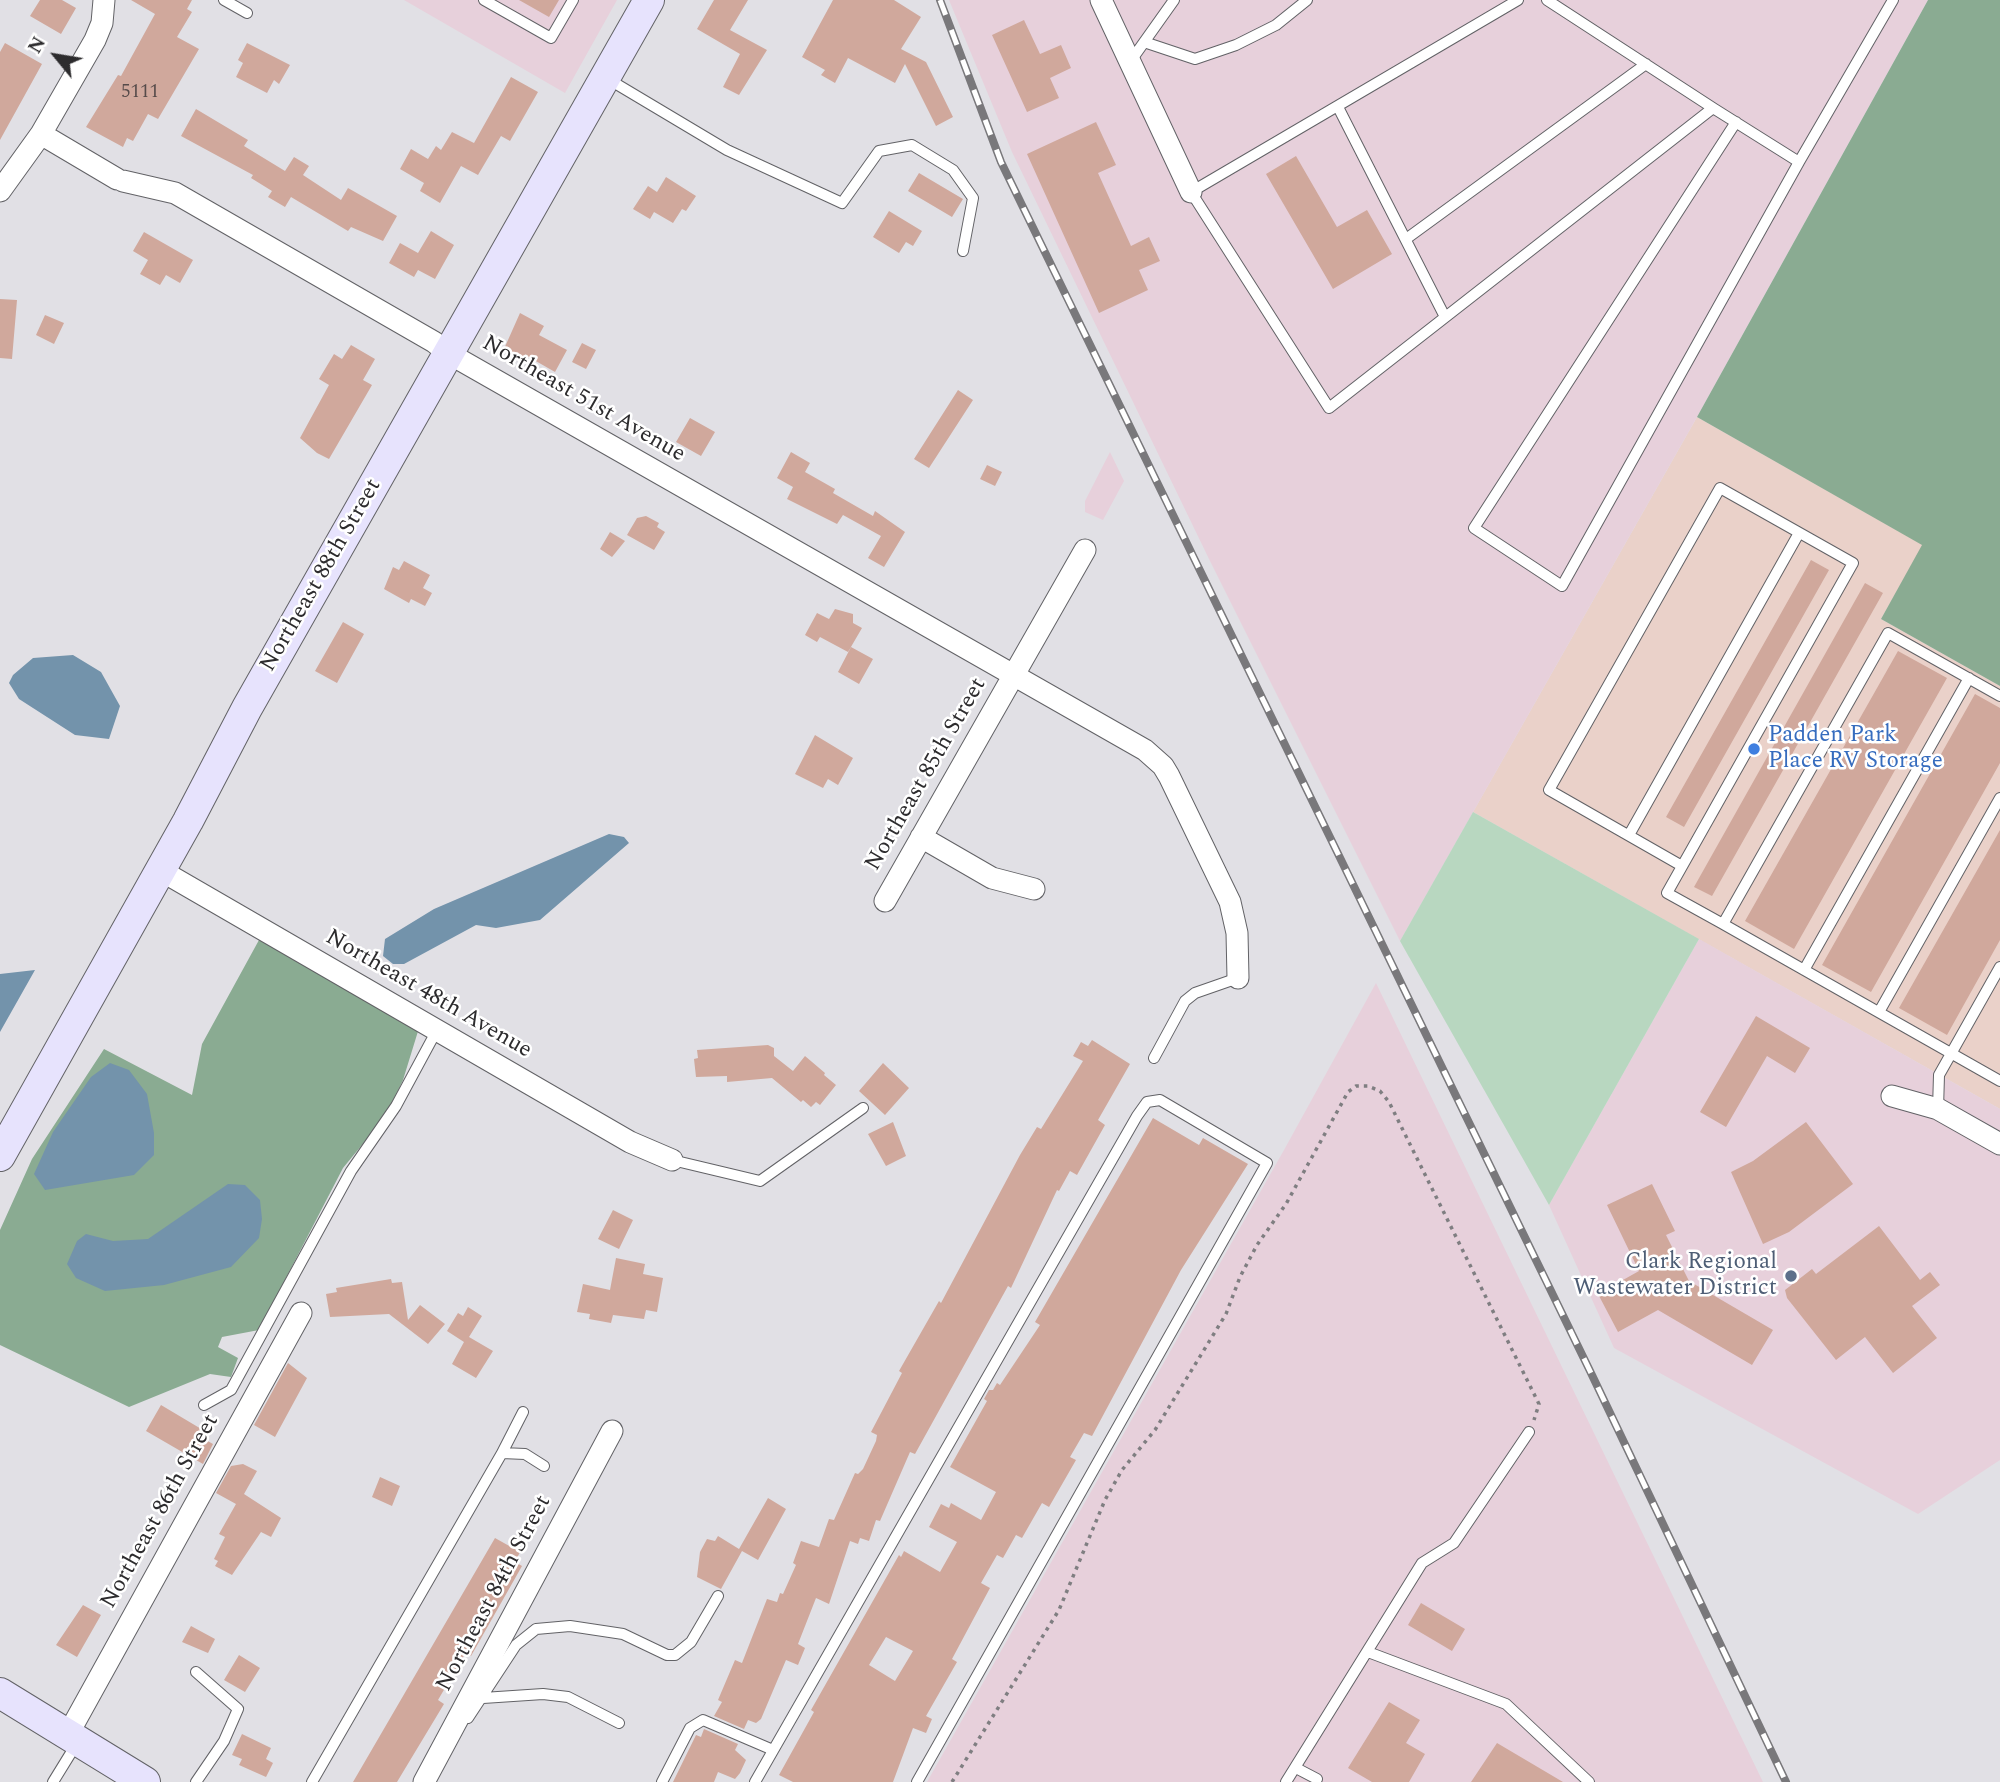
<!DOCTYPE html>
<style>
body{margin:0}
#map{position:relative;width:2000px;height:1782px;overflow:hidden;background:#e1e0e5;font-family:Spectral,serif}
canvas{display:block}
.north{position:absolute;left:21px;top:21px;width:70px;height:70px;-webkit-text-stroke:5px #fff;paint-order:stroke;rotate:300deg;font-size:19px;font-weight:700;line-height:28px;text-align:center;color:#2d2c2e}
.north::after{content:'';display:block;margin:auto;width:24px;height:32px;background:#2d2c2e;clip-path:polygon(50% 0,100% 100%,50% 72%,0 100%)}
</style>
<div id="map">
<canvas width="2000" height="1782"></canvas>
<div class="north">N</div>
</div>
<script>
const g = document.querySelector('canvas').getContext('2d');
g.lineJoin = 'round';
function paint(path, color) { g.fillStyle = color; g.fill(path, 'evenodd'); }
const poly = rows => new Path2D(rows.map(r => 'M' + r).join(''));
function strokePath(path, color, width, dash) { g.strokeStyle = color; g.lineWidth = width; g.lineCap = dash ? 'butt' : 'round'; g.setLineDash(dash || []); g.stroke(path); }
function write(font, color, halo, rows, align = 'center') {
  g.font = font + ' Spectral,serif'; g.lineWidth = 5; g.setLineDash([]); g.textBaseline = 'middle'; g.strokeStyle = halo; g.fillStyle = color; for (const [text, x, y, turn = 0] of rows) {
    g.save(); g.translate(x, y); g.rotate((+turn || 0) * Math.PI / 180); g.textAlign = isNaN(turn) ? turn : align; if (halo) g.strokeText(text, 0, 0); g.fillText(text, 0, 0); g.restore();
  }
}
paint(poly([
 [1697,417,1923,545,1881,619,2000,686,2000,1109,1473,812]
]), '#ead1c9');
paint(poly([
 [404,0,617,0,565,93],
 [949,0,1928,0,1697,417,1400,941,1209,559,1012,152],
 [1110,452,1124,481,1103,520,1085,512,1085,501],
 [1699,939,2000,1109,2000,1460,1918,1514,1614,1348,1549,1205],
 [1376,983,1763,1782,927,1782,1284,1150]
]), '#e7d0db');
paint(poly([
 [1473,812,1699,939,1549,1205,1400,941]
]), '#b8d7c0');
paint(poly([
 [1928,0,2000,0,2000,686,1881,619,1922,545,1697,417],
 [259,940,419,1028,403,1080,385,1117,343,1168,259,1330,222,1337,218,1347,238,1358,231,1377,210,1374,129,1407,0,1345,0,1230,32,1159,104,1049,192,1095,202,1044]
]), '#8aab92');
paint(poly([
 [73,655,101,672,120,706,109,739,75,735,19,699,9,683,13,675,33,658],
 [609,834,624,837,629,843,540,920,496,928,476,925,404,964,393,964,383,956,385,939,434,909],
 [35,970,0,1032,0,974],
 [110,1063,129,1070,147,1094,154,1133,154,1155,134,1175,45,1190,34,1174,53,1132,91,1077],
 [228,1184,245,1185,260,1200,262,1219,259,1238,231,1267,164,1285,105,1291,76,1278,67,1264,77,1241,86,1234,113,1241,148,1239]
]), '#7393ab');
paint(poly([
 [40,0,62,0,76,8,61,34,30,16],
 [131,0,192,0,187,9,192,12,177,37,199,49,158,119,148,114,133,141,127,138,123,147,86,127,118,75,121,76,155,14],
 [519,0,559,0,549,17],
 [714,0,748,0,730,30,767,50,739,95,723,87,740,54,697,29],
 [833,0,894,0,921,17,901,49,926,62,953,117,936,126,905,64,895,83,848,58,835,83,821,75,825,70,802,57],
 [1024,20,1040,54,1061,45,1071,68,1050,78,1059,98,1027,112,992,35],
 [5,43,42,64,0,140,0,52],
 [247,43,290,65,279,84,274,80,267,93,236,77,243,63,238,60],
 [511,77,538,92,510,141,501,136,478,175,461,166,440,203,420,191,424,183,400,169,411,149,428,159,436,146,441,150,452,132,474,143],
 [196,109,248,140,244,146,285,171,294,157,309,166,303,175,341,200,348,188,397,216,383,241,351,227,348,231,291,197,285,207,268,197,272,191,251,178,253,175,181,136],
 [1096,122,1116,165,1098,173,1131,246,1149,237,1160,261,1139,270,1148,290,1099,313,1027,154],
 [1296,156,1337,227,1367,210,1392,254,1333,289,1266,174],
 [919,173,963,199,952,217,908,191],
 [666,177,696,196,686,211,682,209,673,223,654,212,650,219,633,209,648,186,657,192],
 [889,211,922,231,913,246,906,242,899,253,873,237],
 [431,231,454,245,435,279,418,270,414,277,389,263,400,243,418,253],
 [144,232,193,260,180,283,166,275,160,285,140,274,148,260,133,251],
 [0,299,17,300,12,359,0,358],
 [520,313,544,326,539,335,567,350,555,372,527,356,524,360,504,349],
 [45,315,64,323,54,344,36,335],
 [582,343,596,350,586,369,572,362],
 [351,345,375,359,363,380,372,385,329,459,317,453,300,438,329,385,319,379,334,354,342,359],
 [958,390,973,400,929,468,914,459],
 [690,418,715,432,701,456,676,442],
 [791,452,810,463,805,472,835,489,833,493,873,516,875,511,905,532,884,567,868,558,881,536,843,515,837,524,787,499,793,487,777,478],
 [987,465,1002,472,995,486,980,479],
 [646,516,659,523,657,527,665,532,654,550,627,535,637,518],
 [610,532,625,541,612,557,600,549],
 [1811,560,1829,570,1684,827,1666,817],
 [404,561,430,575,423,588,432,593,425,606,411,599,409,603,384,589,393,567,399,570],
 [1865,583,1883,593,1712,896,1694,887],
 [835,609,853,614,853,623,862,628,848,652,820,637,817,642,805,635,817,613,829,619],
 [343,622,364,634,337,683,315,671],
 [851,647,873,659,859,684,838,672],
 [1898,651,1947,678,1794,949,1745,921],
 [1975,694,2000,708,2000,763,1871,992,1822,965],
 [815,735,853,758,838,785,828,779,823,788,795,774],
 [2000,830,2000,940,1947,1035,1899,1008],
 [1756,1016,1810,1048,1795,1073,1767,1056,1726,1127,1700,1112],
 [1092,1040,1130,1064,1098,1120,1105,1125,1077,1175,1070,1171,1059,1191,1057,1190,1011,1288,1008,1286,915,1454,910,1452,880,1521,876,1520,869,1541,860,1538,858,1544,850,1541,829,1604,816,1598,798,1644,805,1648,798,1665,786,1660,761,1719,756,1723,748,1720,744,1729,714,1716,722,1702,718,1700,735,1660,742,1663,767,1599,777,1602,780,1593,783,1594,796,1565,793,1563,801,1541,819,1547,829,1519,834,1520,855,1473,858,1474,863,1469,876,1441,877,1435,871,1432,902,1373,899,1371,939,1301,941,1303,1020,1155,1037,1127,1041,1129,1083,1061,1073,1056,1081,1042,1088,1046],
 [768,1045,774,1048,774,1056,793,1071,805,1056,825,1073,824,1075,836,1085,820,1105,816,1102,811,1107,803,1100,801,1102,772,1078,727,1082,727,1076,696,1077,694,1059,698,1058,697,1050],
 [883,1063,909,1088,885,1115,859,1091],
 [1153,1118,1199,1145,1203,1138,1248,1164,1181,1270,1092,1436,1084,1433,1070,1457,1076,1460,1049,1507,1042,1503,1022,1538,1016,1535,1003,1558,997,1555,981,1583,990,1588,952,1659,957,1662,926,1716,932,1719,926,1733,913,1728,893,1782,793,1782,779,1775,814,1712,811,1710,899,1555,901,1557,904,1551,940,1572,957,1542,929,1527,941,1504,949,1508,951,1503,981,1520,996,1492,950,1467,987,1401,984,1399,989,1390,993,1390,997,1383,1000,1385,1040,1325,1035,1322],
 [886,1637,913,1651,895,1681,869,1665],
 [893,1122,906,1156,886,1166,868,1134],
 [1806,1122,1853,1184,1789,1232,1763,1244,1731,1172,1753,1161],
 [1652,1184,1675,1231,1666,1235,1689,1281,1773,1330,1752,1365,1658,1310,1618,1332,1598,1294,1639,1271,1607,1205],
 [613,1210,633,1220,619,1249,598,1239],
 [1879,1226,1920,1280,1930,1272,1940,1285,1912,1306,1937,1338,1893,1373,1865,1337,1836,1360,1787,1298,1785,1290,1812,1269,1816,1274],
 [616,1258,645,1264,643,1274,663,1278,657,1312,646,1310,644,1319,613,1315,611,1323,589,1319,590,1314,577,1312,583,1284,610,1290],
 [391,1279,392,1283,402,1282,408,1320,420,1305,445,1324,428,1344,389,1314,330,1317,326,1294,337,1292,336,1288],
 [468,1307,482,1316,469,1337,493,1351,476,1378,452,1364,464,1342,447,1331,458,1313,463,1316],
 [288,1363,307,1378,275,1437,254,1425],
 [161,1405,208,1433,204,1439,213,1444,203,1464,146,1431],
 [243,1464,257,1471,244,1494,281,1518,271,1537,261,1532,232,1575,215,1566,218,1561,214,1559,225,1537,219,1534,236,1504,216,1493,231,1466],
 [380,1477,400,1486,392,1506,372,1497],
 [768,1498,786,1509,758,1560,742,1551,721,1589,697,1577,700,1552,707,1539,715,1541,718,1536,739,1549],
 [495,1538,520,1552,515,1562,522,1566,471,1656,466,1652,438,1700,444,1704,397,1782,353,1782],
 [1421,1603,1465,1629,1452,1651,1408,1625],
 [83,1605,101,1615,77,1657,56,1645],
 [191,1626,215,1639,208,1653,182,1642],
 [239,1655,260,1668,245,1692,224,1680],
 [1389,1702,1420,1720,1406,1743,1425,1754,1409,1782,1372,1782,1348,1768],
 [704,1729,738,1744,735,1750,746,1760,740,1773,735,1779,718,1772,714,1782,673,1782,696,1735,701,1737],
 [242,1734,271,1748,266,1759,273,1763,266,1777,239,1765,242,1759,232,1755],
 [1497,1743,1563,1782,1471,1782]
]), '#d0a89c');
const lane = poly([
 [224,0,247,13],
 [484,0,551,38,573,0],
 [1518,0,1191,192,1329,408,1713,108,1547,0],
 [1144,42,1195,59,1236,45,1276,25,1307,0],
 [1130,62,1174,0],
 [608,79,727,150,842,203,879,151,912,145,953,170,973,198,963,251],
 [1338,107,1445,317],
 [1713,108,1799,162,1893,0],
 [1736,122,1474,528,1562,586,1799,162],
 [1406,239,1646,64],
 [2000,696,1888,633,1723,924,2000,1081],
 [1629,835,1799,533],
 [1682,866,1549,790,1720,488,1853,563,1667,893,1723,924],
 [1804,970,1969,678],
 [1879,1012,2000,798],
 [1154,1058,1185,1001,1195,993,1238,978],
 [1938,1109,1939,1075,2000,967],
 [672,1160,760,1181,863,1108],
 [204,1405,231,1390,351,1171,396,1106,437,1030],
 [502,1453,523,1412],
 [1368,1652,1506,1704,1589,1782],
 [483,1698,543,1694,568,1697,619,1723],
 [468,1718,516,1645,536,1629,570,1626,623,1634,667,1655,675,1655,691,1642,718,1596],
 [1296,1768,1317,1779],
 [53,1782,77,1743],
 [196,1782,224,1741,238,1709,196,1672],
 [312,1782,502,1453,525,1454,544,1466],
 [662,1782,690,1728,703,1720,773,1750],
 [755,1782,1137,1116,1147,1102,1160,1100,1267,1163,917,1782],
 [1286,1782,1422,1563,1454,1543,1529,1432]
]);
const street = poly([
 [1101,0,1191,192],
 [41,134,117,179],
 [123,181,175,193,434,342,448,353,1145,750,1163,766,1169,776,1230,902,1237,933,1238,978],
 [0,191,41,134,95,40,102,23,104,0],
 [921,837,992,878,1034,889],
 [160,870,630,1142,672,1160],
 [885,901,1085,550],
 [1892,1096,1938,1109,2000,1144],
 [67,1736,301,1313],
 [424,1782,612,1431]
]);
const secondary = poly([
 [0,1156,188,821,247,708,649,0],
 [0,1693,145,1782]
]);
strokePath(lane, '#626266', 12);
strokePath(street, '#626266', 23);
strokePath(secondary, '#626266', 32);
strokePath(poly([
 [952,1782,1059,1610,1105,1500,1122,1470,1155,1430,1226,1314,1240,1277,1257,1245,1286,1204,1348,1092,1356,1086,1368,1086,1380,1091,1389,1102,1539,1404,1534,1420]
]), '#7f7e81', 3.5, [3.5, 5]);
strokePath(lane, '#fff', 10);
strokePath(street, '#fff', 21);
strokePath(secondary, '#e7e3fd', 30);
const rail = poly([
 [940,0,1001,162,1591,1373,1786,1782]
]);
strokePath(rail, '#79787b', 8);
strokePath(rail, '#fff', 5, [16]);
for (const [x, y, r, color] of [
 [1754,749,7,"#3f7fe0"],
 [1791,1276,7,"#5c6f8a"]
]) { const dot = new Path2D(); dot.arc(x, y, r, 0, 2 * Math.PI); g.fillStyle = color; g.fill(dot); strokePath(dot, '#fff', 2.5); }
write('19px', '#564b4a', null, [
 ["5111",140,93]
]);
write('23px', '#2d2c2e', '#fff', [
 ["Northeast 51st Avenue",583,400,30],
 ["Northeast 88th Street",322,576,-60],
 ["Northeast 85th Street",927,775,-60],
 ["Northeast 48th Avenue",428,995,30],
 ["Northeast 86th Street",161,1512,-61],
 ["Northeast 84th Street",495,1594,-62]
]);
write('23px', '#366cbe', '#fff', [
 ["Padden Park",1768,736],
 ["Place RV Storage",1768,762]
], 'left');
write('23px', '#4e5e75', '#fff', [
 ["Clark Regional",1777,1263],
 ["Wastewater District",1777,1289]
], 'right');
</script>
